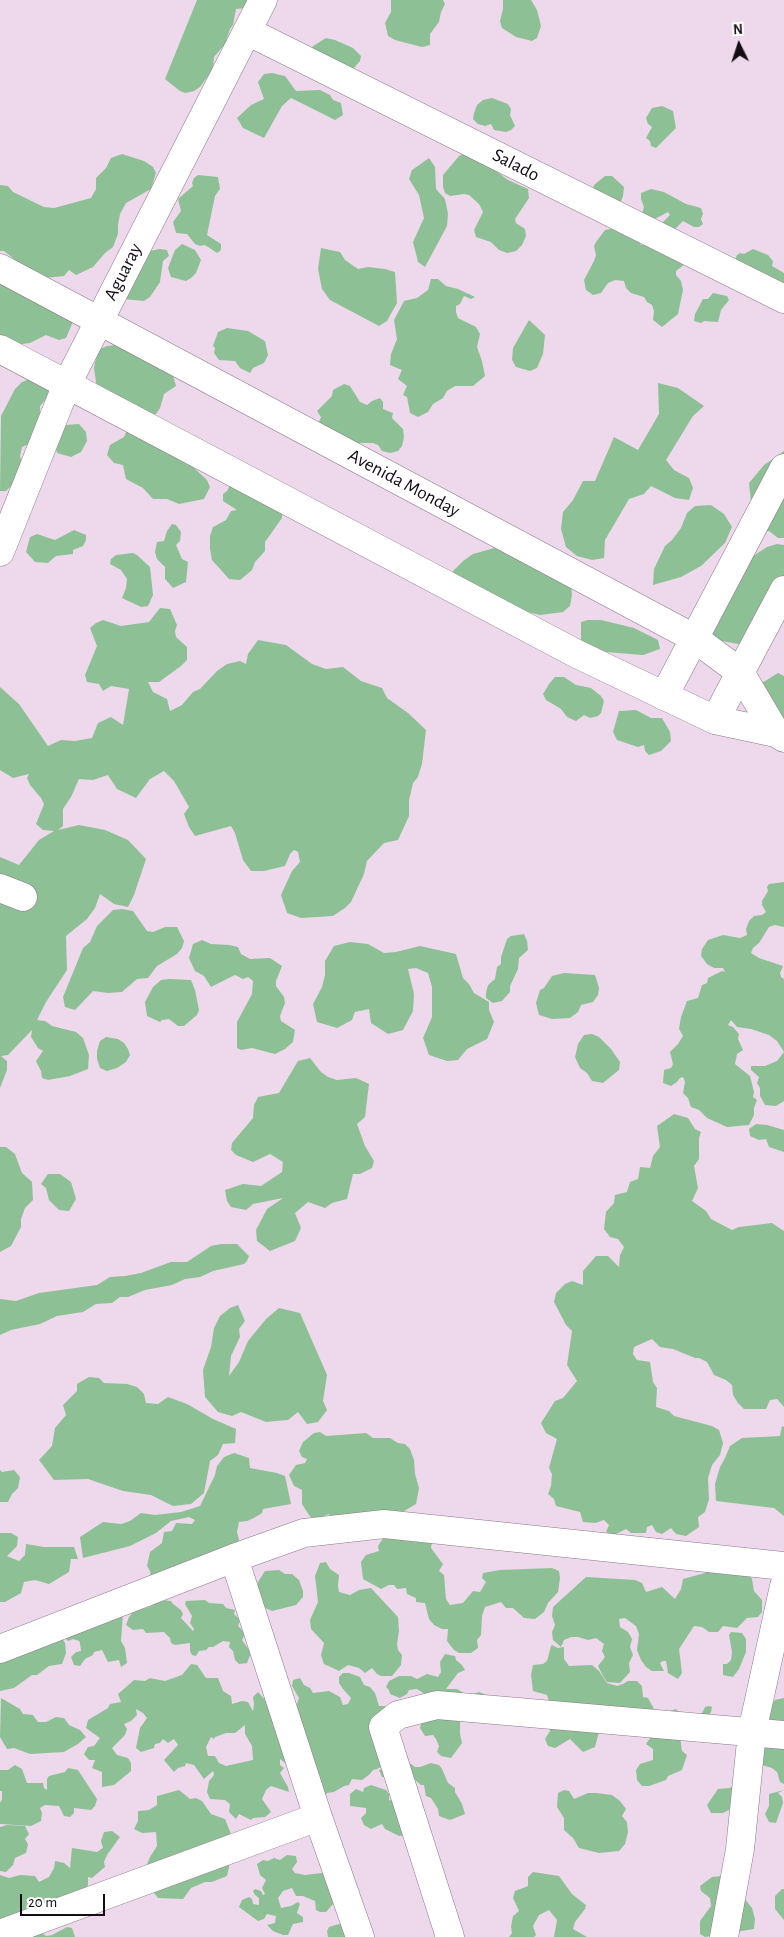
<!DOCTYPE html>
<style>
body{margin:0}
#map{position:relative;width:784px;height:1937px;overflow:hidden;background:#edd9eb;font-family:"Alegreya Sans",sans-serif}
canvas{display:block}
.north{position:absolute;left:714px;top:20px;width:50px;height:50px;-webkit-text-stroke:4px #fff;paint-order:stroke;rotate:356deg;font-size:14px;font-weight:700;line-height:20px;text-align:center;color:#130d13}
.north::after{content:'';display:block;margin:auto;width:18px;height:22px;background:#130d13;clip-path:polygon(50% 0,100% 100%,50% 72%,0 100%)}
.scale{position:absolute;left:20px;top:1894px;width:85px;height:22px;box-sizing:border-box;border:2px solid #130d13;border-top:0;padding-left:6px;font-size:15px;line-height:18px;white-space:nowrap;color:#130d13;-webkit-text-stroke:4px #fff;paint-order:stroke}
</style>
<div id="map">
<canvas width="784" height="1937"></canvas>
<div class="north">N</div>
<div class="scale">20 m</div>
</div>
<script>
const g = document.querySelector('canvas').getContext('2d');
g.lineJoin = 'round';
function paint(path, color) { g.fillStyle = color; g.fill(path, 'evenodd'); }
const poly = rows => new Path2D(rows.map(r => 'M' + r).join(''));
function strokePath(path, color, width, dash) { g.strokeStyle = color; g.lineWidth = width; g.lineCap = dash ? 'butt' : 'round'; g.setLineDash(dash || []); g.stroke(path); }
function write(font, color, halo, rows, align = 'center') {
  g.font = font + ' "Alegreya Sans",sans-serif'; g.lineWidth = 4.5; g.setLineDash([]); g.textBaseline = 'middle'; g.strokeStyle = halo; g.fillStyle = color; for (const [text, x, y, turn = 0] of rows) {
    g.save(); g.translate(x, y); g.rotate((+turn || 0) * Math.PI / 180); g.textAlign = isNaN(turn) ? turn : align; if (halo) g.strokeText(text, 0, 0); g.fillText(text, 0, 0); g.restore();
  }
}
paint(poly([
 [197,0,257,0,246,8,236,9,233,25,230,29,225,44,214,57,213,69,200,87,194,91,185,93,180,91,165,79],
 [391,0,443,0,445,4,441,12,439,22,430,34,430,45,422,47,395,40,388,36,385,23,391,12],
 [503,0,531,0,537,10,541,26,537,38,532,41,516,37,502,28,500,21,503,9],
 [326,38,335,40,353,48,361,56,360,61,353,69,311,51,313,46],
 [272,73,285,76,296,91,320,90,330,95,333,100,341,103,343,115,335,120,291,98,282,106,264,138,243,128,237,118,251,105,264,99,258,82,264,74],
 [492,98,508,104,511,109,510,115,515,126,511,130,506,132,494,130,491,124,485,126,478,124,473,119,474,113,477,105,483,100],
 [662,106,673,111,676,128,656,148,651,146,650,141,646,138,652,127,648,124,646,118,652,108],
 [469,151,508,180,528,189,529,198,515,219,516,223,525,229,526,236,522,245,516,251,507,253,499,250,491,242,476,237,474,230,483,212,479,204,469,195,464,194,450,196,445,193,443,187,443,175,459,156],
 [122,154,144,161,153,167,156,173,151,189,126,203,120,214,118,225,118,234,113,247,105,253,93,267,76,275,69,270,64,276,45,278,17,270,14,259,4,251,0,251,0,185,8,186,13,192,44,207,54,208,91,198,96,189,96,178,106,168,111,158],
 [429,158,435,167,436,189,445,199,448,214,447,226,425,267,418,262,413,242,424,218,419,195,409,179,412,170],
 [198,175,218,177,220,189,215,196,207,235,221,244,221,250,217,253,205,245,200,246,195,244,187,234,176,233,173,222,181,211,178,199,193,186,192,183,194,178],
 [605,176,612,176,624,187,623,196,619,207,592,194,594,185],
 [651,189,664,192,686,204,701,208,703,214,701,219,703,224,699,227,694,227,683,221,673,231,661,224,670,215,668,212,651,221,642,214,644,207,641,199,641,193],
 [616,228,638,239,641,245,656,245,685,264,676,271,676,275,681,281,683,290,678,314,662,327,653,320,654,311,652,305,647,302,644,297,631,293,626,288,624,281,615,280,608,283,601,293,593,295,586,290,584,280,594,261,596,255,594,246,596,242,605,230],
 [182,244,195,250,201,260,196,273,191,278,186,281,171,277,168,268,175,250],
 [321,248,340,252,345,260,358,269,368,267,385,269,395,272,397,303,387,321,379,326,330,300,322,289,318,269],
 [160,249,167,250,169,256,163,261,160,282,150,297,144,301,123,299,144,252],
 [753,249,768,255,773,261,772,266,784,273,784,296,734,262,737,255,740,253,744,254],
 [0,265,75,317,66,338,59,340,46,335,30,343,15,345,0,352],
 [431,279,438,279,446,286,458,289,475,297,471,299,464,296,460,304,456,306,456,312,458,318,476,327,480,334,477,347,482,361,485,376,473,386,455,386,447,391,443,398,433,404,428,412,418,417,410,413,407,397,403,395,407,386,398,379,402,370,390,365,391,354,397,339,394,320,404,301,417,298,428,290],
 [713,293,727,296,729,300,721,310,718,322,704,321,701,323,694,321,695,314,703,299,708,299],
 [529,320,545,335,543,354,537,368,530,371,516,367,512,360,513,348],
 [227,328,248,331,265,341,268,355,264,363,253,368,250,373,240,368,235,361,219,360,214,353,215,348,213,346,218,332],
 [115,345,127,346,172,372,176,386,164,394,160,408,156,414,150,416,97,389,94,368,95,362,100,349,107,346],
 [32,378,49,389,48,397,40,406,40,413,33,437,27,445,22,447,20,456,22,462,11,486,6,491,0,491,1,416,15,389,22,382],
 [658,383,678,388,704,406,693,416,666,460,674,470,689,478,693,488,689,500,675,498,651,486,644,494,629,499,605,540,604,558,592,560,577,556,566,547,561,529,563,512,573,500,583,481,595,481,614,437,638,450,659,414],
 [344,384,350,386,360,402,367,405,372,401,380,398,383,402,383,409,393,413,392,418,403,429,404,437,402,446,398,451,390,453,382,451,378,445,373,443,350,443,326,429,319,422,321,417,317,411,332,396,333,390],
 [79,424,86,432,87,441,81,452,71,457,57,453,54,441,66,425],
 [128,428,183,457,183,462,193,467,207,480,210,487,204,499,179,504,167,499,153,499,143,488,126,479,123,465,114,463,107,455,110,445,124,437],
 [784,451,784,538,778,538,769,531,764,532,752,512,749,483,764,465],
 [230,485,282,509,282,518,265,542,265,551,255,562,252,570,240,580,229,579,212,560,210,549,210,536,213,527,226,520,231,511,237,510,223,501,223,494,227,491],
 [711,505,724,514,732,527,725,543,701,566,681,577,653,585,654,569,665,546,672,540,681,528,687,513,695,506],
 [172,524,176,525,181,532,180,541,176,545,182,559,188,562,186,582,173,588,165,579,165,567,157,559,155,552,157,542,164,541,167,531],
 [74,530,86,535,86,540,83,546,73,550,73,554,56,556,48,563,35,562,26,552,30,537,37,534,55,540],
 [777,544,784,545,784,592,743,645,717,640,704,628,750,558,767,547],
 [505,545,540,571,545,574,558,576,571,586,572,595,570,606,563,612,540,615,511,608,457,581,453,571,463,561,473,554],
 [133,553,137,555,150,567,153,595,148,606,141,607,122,598,126,588,127,579,121,570,110,564,111,559,116,555],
 [160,608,170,609,177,625,175,631,176,637,187,647,187,660,181,666,159,682,148,682,153,692,167,699,170,711,182,705,193,692,200,689,217,671,227,664,240,661,246,664,248,654,258,640,286,645,312,664,326,669,343,667,361,681,382,688,387,698,408,713,426,730,422,764,418,777,413,783,409,800,409,816,398,840,384,843,367,861,364,874,351,902,345,908,333,916,301,918,287,913,281,895,292,871,300,862,298,852,294,850,290,854,285,866,264,871,251,871,243,860,235,833,231,826,195,836,189,827,184,814,189,807,174,781,164,771,150,779,136,798,117,789,108,775,93,780,79,779,71,797,63,809,63,826,58,830,79,825,105,830,128,840,146,859,134,895,128,907,114,904,100,894,95,908,87,919,66,936,67,970,46,1002,37,1020,45,1021,52,1026,76,1032,83,1038,89,1055,88,1069,70,1076,48,1080,42,1078,41,1071,36,1061,43,1051,38,1048,31,1037,32,1030,8,1055,1,1056,7,1061,7,1070,0,1088,0,857,19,865,39,840,54,831,43,830,36,824,44,804,41,798,30,785,27,778,29,774,13,778,0,770,0,687,19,704,48,746,61,740,75,741,92,738,98,723,111,717,123,725,129,689,111,686,103,691,99,684,87,682,85,675,97,646,90,628,96,623,103,620,121,626,149,622],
 [588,620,601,620,634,628,658,640,660,649,643,655,593,651,581,641,581,622],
 [778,673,784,676,784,736,754,688],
 [555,677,564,677,576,685,591,688,601,696,604,701,601,713,598,716,590,718,584,715,576,721,567,717,561,709,546,700,543,694,549,684],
 [636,710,651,718,662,718,670,732,671,741,661,751,649,755,645,751,644,745,638,747,617,740,613,732,619,711],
 [784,882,784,927,775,925,769,927,759,943,753,948,751,953,759,958,783,966,780,973,781,977,784,979,784,1101,776,1106,765,1105,760,1096,760,1088,757,1083,759,1077,751,1070,751,1066,765,1066,777,1061,784,1052,777,1041,769,1035,751,1029,737,1027,731,1020,728,1025,733,1027,739,1034,738,1039,743,1050,737,1054,735,1064,750,1076,754,1092,753,1097,757,1100,754,1108,754,1115,749,1125,727,1127,707,1118,699,1110,691,1107,688,1098,683,1093,685,1082,683,1077,680,1078,677,1082,671,1086,663,1083,664,1070,671,1068,673,1064,670,1052,678,1044,683,1036,679,1029,681,1017,687,1001,698,998,702,985,707,983,708,978,722,971,725,972,723,968,714,968,707,964,701,956,702,949,708,940,723,935,740,938,747,935,746,929,749,921,754,916,762,915,766,912,762,905,762,901,768,891,767,887,769,884],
 [122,909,133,911,147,931,153,932,165,927,177,927,184,941,182,948,177,954,157,966,148,978,137,979,122,992,108,993,93,991,75,1010,65,1007,63,997,83,948,90,942,97,926,113,910],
 [524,934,527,941,528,950,519,958,518,969,510,986,510,992,502,1001,493,1003,486,998,486,993,488,985,495,979,497,967,501,964,501,957,507,939,511,936],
 [202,940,211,944,229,945,238,947,241,954,250,959,270,958,282,966,276,981,276,986,284,997,285,1003,280,1016,281,1021,295,1030,293,1042,285,1049,275,1054,252,1048,241,1050,237,1048,237,1022,252,994,253,981,248,977,243,979,235,975,211,987,204,976,195,971,189,958,193,944],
 [350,942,368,944,384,953,396,952,420,946,456,954,463,978,469,984,474,993,489,1002,489,1010,494,1022,487,1039,467,1049,458,1060,447,1061,429,1055,423,1038,432,1017,432,987,428,973,416,968,408,969,414,994,413,1011,403,1030,388,1034,371,1023,369,1009,355,1012,352,1020,337,1028,317,1022,313,1004,322,987,325,975,325,961,334,946],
 [564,973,595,975,599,988,598,995,593,1002,581,1005,578,1012,570,1018,552,1019,539,1015,536,1003,540,990,544,988,552,976],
 [169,979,191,980,195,990,199,1010,197,1015,184,1026,178,1026,169,1019,162,1020,160,1022,147,1016,145,1002,153,987,161,980],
 [592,1034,599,1037,611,1049,620,1062,619,1070,603,1083,592,1081,587,1073,580,1068,575,1057,578,1044,584,1035],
 [106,1037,118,1039,124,1043,128,1049,130,1055,126,1062,117,1068,107,1071,100,1068,97,1059,97,1051,100,1041],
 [310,1058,321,1072,328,1077,337,1080,356,1078,369,1084,365,1117,357,1124,365,1146,374,1161,372,1168,360,1174,353,1174,347,1199,332,1203,325,1208,308,1202,295,1213,301,1228,295,1241,270,1251,257,1241,256,1230,267,1209,283,1198,253,1204,246,1210,231,1207,227,1201,225,1190,243,1184,261,1186,282,1172,283,1162,270,1154,253,1162,236,1155,231,1150,232,1143,253,1118,254,1105,258,1097,279,1093,298,1061],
 [674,1114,688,1118,695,1129,701,1132,699,1138,699,1159,694,1166,698,1188,692,1201,706,1211,711,1219,732,1230,739,1227,772,1223,784,1231,784,1407,777,1399,770,1400,766,1409,744,1409,738,1403,733,1395,732,1385,726,1380,714,1375,707,1362,699,1358,695,1358,673,1349,660,1347,652,1339,634,1347,633,1354,637,1360,650,1362,653,1382,657,1388,656,1407,669,1411,674,1416,712,1426,719,1430,723,1443,720,1455,712,1465,708,1478,709,1499,705,1512,698,1517,699,1527,686,1536,676,1534,671,1528,662,1534,656,1532,652,1525,647,1527,646,1533,631,1533,626,1529,614,1535,606,1532,609,1525,604,1520,595,1523,583,1522,580,1512,556,1506,554,1499,548,1494,551,1486,552,1474,549,1468,557,1439,546,1433,541,1423,555,1401,563,1398,577,1381,567,1365,572,1331,566,1325,554,1302,556,1293,565,1284,572,1281,583,1285,583,1271,596,1256,608,1256,619,1267,620,1255,624,1247,618,1239,610,1237,604,1229,606,1212,614,1203,615,1195,627,1192,630,1182,638,1179,640,1167,650,1168,653,1156,660,1147,657,1126],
 [756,1124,767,1125,784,1130,784,1152,769,1147,766,1139,759,1140,750,1136,749,1129],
 [0,1147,6,1147,15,1154,22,1173,32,1182,33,1200,25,1208,21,1219,21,1227,11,1246,0,1252],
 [48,1174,60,1174,71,1182,76,1199,69,1211,59,1210,49,1200,46,1188,41,1184],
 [221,1244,237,1244,249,1256,247,1261,244,1264,213,1271,200,1277,185,1279,172,1285,145,1290,128,1297,120,1297,112,1303,96,1304,83,1312,57,1316,40,1324,11,1330,0,1335,0,1299,16,1301,39,1293,97,1285,110,1277,125,1276,141,1273,171,1262,187,1262,211,1246],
 [238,1305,245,1321,239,1329,240,1337,231,1356,229,1376,239,1362,248,1341,266,1319,279,1308,300,1313,327,1375,323,1401,327,1410,318,1422,307,1424,298,1412,288,1420,276,1421,266,1422,241,1412,232,1416,218,1412,205,1397,203,1370,211,1347,214,1328,220,1316,230,1308],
 [89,1377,99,1378,104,1383,127,1384,137,1387,144,1394,146,1403,158,1404,168,1397,187,1404,213,1419,236,1429,235,1443,223,1444,218,1455,210,1461,204,1493,191,1504,173,1506,151,1495,123,1491,88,1479,54,1480,39,1460,52,1446,55,1428,66,1415,63,1405,77,1391,77,1384],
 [782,1426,784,1427,784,1516,774,1508,716,1501,715,1484,720,1467,725,1458,730,1446,742,1438,780,1436],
 [320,1432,326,1436,366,1433,373,1438,390,1438,398,1443,405,1444,410,1449,414,1460,415,1474,419,1488,416,1504,392,1518,331,1522,329,1514,314,1520,309,1515,302,1504,302,1490,294,1486,289,1475,296,1465,305,1463,307,1459,302,1457,299,1451,303,1442,314,1433],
 [234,1453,249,1458,250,1468,277,1473,285,1476,291,1504,263,1509,262,1513,254,1518,247,1521,239,1522,237,1532,239,1540,236,1551,151,1577,150,1571,147,1566,150,1552,162,1543,164,1532,172,1531,176,1523,192,1524,195,1520,189,1517,171,1521,156,1533,130,1546,83,1558,80,1537,103,1522,121,1524,130,1521,141,1513,155,1515,181,1512,200,1506,215,1475,217,1466,224,1457],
 [0,1470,2,1472,14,1470,20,1477,18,1488,12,1494,8,1502,0,1502],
 [0,1533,11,1533,18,1537,17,1546,7,1556,19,1561,25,1555,26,1544,44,1547,74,1547,78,1559,71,1559,69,1572,49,1584,35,1580,24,1582,21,1593,5,1602,0,1602],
 [385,1535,432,1542,431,1548,443,1564,439,1571,444,1575,446,1599,450,1605,463,1603,473,1591,480,1592,486,1582,482,1578,483,1573,500,1570,552,1568,559,1571,560,1578,558,1592,548,1603,544,1612,535,1619,524,1618,513,1608,506,1608,501,1602,485,1607,482,1616,481,1635,477,1640,478,1648,471,1653,459,1653,454,1650,447,1641,448,1629,442,1629,434,1625,429,1619,425,1603,416,1602,416,1598,407,1594,406,1588,397,1589,394,1585,389,1585,381,1589,363,1579,361,1562,366,1555,379,1551,378,1546],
 [326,1562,330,1569,339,1575,338,1586,339,1592,350,1595,359,1590,371,1588,398,1617,399,1631,397,1644,398,1650,402,1655,401,1665,392,1676,381,1676,377,1674,372,1668,365,1673,359,1668,348,1665,339,1671,324,1664,321,1655,324,1643,311,1629,310,1620,318,1602,315,1576,320,1563],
 [714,1565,748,1573,752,1579,754,1591,762,1600,762,1612,758,1617,747,1618,737,1628,723,1626,718,1632,709,1632,702,1627,694,1626,679,1649,682,1673,678,1679,668,1673,666,1661,663,1661,660,1663,664,1671,652,1671,646,1667,641,1660,637,1650,639,1634,636,1626,625,1618,619,1619,620,1627,628,1632,632,1639,630,1647,633,1655,629,1663,630,1672,620,1683,607,1682,603,1676,598,1666,605,1657,602,1651,604,1644,596,1638,588,1640,578,1637,571,1637,564,1640,561,1647,553,1640,552,1632,555,1625,552,1616,553,1607,586,1577,635,1580,642,1583,646,1592,662,1587,675,1599,681,1589,683,1579,705,1573],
 [279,1570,285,1574,292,1574,299,1580,303,1591,303,1597,296,1605,272,1611,263,1607,255,1593,258,1582,265,1571],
 [161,1600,171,1601,173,1604,181,1610,183,1614,181,1618,193,1631,194,1629,190,1623,192,1616,185,1604,186,1601,205,1600,209,1603,223,1604,226,1608,235,1610,234,1614,240,1620,238,1626,243,1631,244,1636,242,1640,251,1653,247,1663,239,1664,235,1660,233,1651,229,1647,230,1642,223,1641,213,1647,209,1647,206,1650,199,1651,196,1656,192,1655,190,1651,190,1643,175,1645,171,1643,170,1638,164,1632,146,1633,143,1629,133,1630,126,1625,129,1617,133,1612,152,1606,154,1603],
 [123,1614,121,1641,125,1648,127,1663,121,1667,119,1660,108,1662,102,1650,94,1652,93,1655,85,1659,80,1666,74,1665,71,1657,76,1652,81,1651,80,1643,79,1641,73,1639,68,1641,64,1637],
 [731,1632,742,1633,746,1639,746,1652,739,1669,733,1677,723,1675,723,1664,727,1664,731,1660,732,1652,729,1635],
 [61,1636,65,1643,66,1653,62,1664,49,1666,37,1675,32,1675,14,1688,0,1691,0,1655],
 [552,1645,558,1648,564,1647,564,1659,569,1666,592,1665,599,1671,607,1683,617,1686,623,1684,628,1681,637,1681,642,1686,643,1697,648,1698,654,1709,651,1714,600,1728,595,1747,583,1752,570,1739,555,1748,548,1746,545,1739,550,1731,550,1705,547,1695,533,1691,531,1675,533,1665,543,1664,547,1661,551,1646],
 [445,1654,455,1656,456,1660,462,1665,465,1670,458,1673,446,1689,457,1689,468,1696,479,1692,484,1694,487,1699,460,1720,460,1734,462,1743,451,1758,441,1756,437,1752,439,1746,436,1739,433,1735,425,1736,420,1728,428,1696,417,1689,409,1690,407,1694,400,1698,390,1694,389,1690,386,1687,389,1681,399,1676,411,1676,417,1679,427,1674,438,1677,441,1672,440,1662],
 [191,1664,197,1665,206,1678,218,1678,223,1691,231,1696,232,1704,242,1701,248,1702,253,1711,254,1704,253,1697,258,1692,266,1701,288,1712,297,1704,299,1698,292,1686,293,1680,300,1678,304,1685,310,1688,313,1693,329,1691,340,1697,343,1705,348,1704,351,1698,343,1689,339,1683,339,1677,343,1673,349,1673,360,1677,364,1685,370,1687,375,1693,379,1706,385,1706,383,1766,377,1769,373,1770,370,1774,362,1780,352,1779,349,1785,344,1786,334,1792,327,1793,324,1796,291,1758,285,1763,280,1759,280,1765,284,1768,280,1773,288,1787,289,1792,271,1786,266,1790,262,1799,271,1812,265,1817,253,1818,251,1820,239,1814,236,1819,229,1812,230,1804,225,1800,210,1799,207,1792,209,1781,214,1775,213,1771,204,1779,194,1765,186,1763,185,1766,178,1768,174,1772,164,1760,178,1745,174,1739,168,1743,163,1739,160,1743,155,1744,154,1748,141,1752,136,1748,140,1728,147,1718,143,1713,136,1709,137,1715,131,1721,124,1724,127,1729,125,1735,112,1748,117,1755,128,1758,131,1763,131,1771,114,1785,102,1787,102,1772,92,1768,95,1760,89,1760,84,1754,88,1747,94,1746,100,1738,86,1728,88,1720,108,1708,110,1704,121,1702,118,1694,134,1680,145,1681,150,1678,165,1681,182,1675],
 [245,1725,245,1734,252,1746,253,1760,226,1766,219,1763,215,1756,208,1756,206,1747,211,1737,214,1739,215,1737,226,1733,235,1733],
 [1,1698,20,1709,23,1714,33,1715,38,1722,46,1722,56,1717,64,1718,69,1725,80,1730,86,1737,78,1744,64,1752,30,1754,14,1748,7,1749,0,1737],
 [784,1698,784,1784,780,1782,777,1772,772,1768,755,1763,768,1709,775,1700],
 [709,1706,712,1707,711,1712,707,1718,680,1737,682,1751,687,1755,682,1770,668,1776,666,1780,649,1786,642,1786,637,1780,636,1770,640,1764,653,1760,653,1749,646,1744,654,1732,670,1711,676,1709,681,1714,696,1716,702,1713,705,1707],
 [431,1763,439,1765,442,1769,448,1783,455,1788,455,1792,462,1804,465,1814,450,1820,439,1816,438,1809,431,1798,426,1796,424,1785,421,1785,414,1779,382,1777,379,1770,400,1764,411,1764,415,1767,420,1767],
 [15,1765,22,1769,27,1783,43,1783,44,1788,47,1790,47,1779,49,1776,65,1772,68,1768,78,1770,97,1799,95,1806,91,1810,74,1808,74,1813,70,1817,64,1816,59,1806,45,1805,40,1808,42,1813,41,1821,31,1826,0,1824,0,1803,2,1799,2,1791,0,1791,0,1770,8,1770],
 [371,1785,386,1790,389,1794,389,1800,394,1801,414,1834,399,1836,385,1829,382,1824,371,1829,364,1825,361,1818,366,1813,366,1808,350,1806,350,1794,356,1789,363,1792,364,1788],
 [734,1785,738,1805,723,1813,711,1813,707,1805,718,1789,730,1788],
 [179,1790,190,1799,196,1798,202,1801,211,1814,225,1819,233,1839,229,1867,227,1876,212,1882,205,1882,191,1888,183,1899,158,1898,148,1885,146,1867,150,1857,157,1846,156,1832,142,1833,134,1829,138,1821,138,1811,149,1810,157,1805,157,1796],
 [564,1790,569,1791,574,1799,588,1793,596,1793,612,1795,620,1801,626,1809,622,1816,627,1822,628,1832,625,1844,619,1851,599,1853,579,1848,573,1838,564,1830,564,1818,557,1807,558,1793],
 [784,1790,778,1793,782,1797,783,1803,776,1823,769,1822,765,1814,769,1806,769,1794],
 [7,1825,25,1826,29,1834,25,1839,28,1844,26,1853,15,1858,13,1865,6,1872,0,1871,0,1827],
 [112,1831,120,1837,107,1855,104,1862,105,1867,92,1878,88,1877,88,1885,83,1891,28,1916,19,1912,15,1919,0,1924,0,1875,9,1878,20,1875,35,1876,39,1882,49,1877,54,1868,55,1861,64,1863,70,1868,72,1848,97,1852,103,1848,101,1841,104,1832],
 [287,1855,296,1856,297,1862,292,1869,295,1873,305,1875,322,1873,331,1874,333,1904,326,1912,320,1912,316,1910,315,1901,303,1896,296,1896,292,1888,283,1891,278,1898,281,1908,291,1906,298,1902,300,1904,297,1913,303,1917,303,1922,293,1924,288,1935,283,1935,273,1931,267,1925,275,1923,276,1916,267,1914,264,1919,258,1921,239,1907,242,1900,249,1897,252,1899,253,1904,259,1905,259,1898,255,1895,253,1891,255,1889,261,1891,263,1895,265,1894,262,1888,266,1880,260,1875,257,1864,263,1860,268,1861,274,1858,280,1860],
 [533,1872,559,1876,572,1894,586,1905,585,1909,575,1922,573,1929,587,1937,554,1937,557,1920,549,1910,539,1915,533,1926,536,1935,534,1937,509,1937,512,1933,511,1927,513,1916,519,1911,513,1898,515,1891,528,1886,528,1877],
 [722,1876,740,1893,752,1908,755,1919,754,1929,705,1937,700,1934,700,1921,711,1906,710,1898,701,1891,700,1886,712,1877],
 [782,1889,784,1889,784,1920,775,1909,775,1896],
 [339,1924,345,1925,352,1937,328,1937,327,1931,329,1927],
 [67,1927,72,1928,75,1937,13,1937,39,1930,46,1936,52,1935]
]), '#8dc195');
const minor = poly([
 [247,31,784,299],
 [0,552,67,384,263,0],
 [664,696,784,468],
 [715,720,784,590],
 [0,888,23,897],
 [234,1558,318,1817,360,1937],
 [0,1649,234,1558,304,1533,384,1524,784,1566],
 [0,1934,318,1817],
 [450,1937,383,1727,398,1715,437,1705,784,1735],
 [724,1937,740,1849,752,1732,784,1586]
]);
const major = poly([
 [0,268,694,638,740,672,776,733],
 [0,349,577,654,715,720,776,733,784,738]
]);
strokePath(minor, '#8b7989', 29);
strokePath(major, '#8b7989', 29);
strokePath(minor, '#fff', 28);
strokePath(major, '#fff', 28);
write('19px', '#130d13', '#fff', [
 ["Salado",516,165,27],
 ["Aguaray",123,272,-63],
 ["Avenida Monday",404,483,28]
]);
</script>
